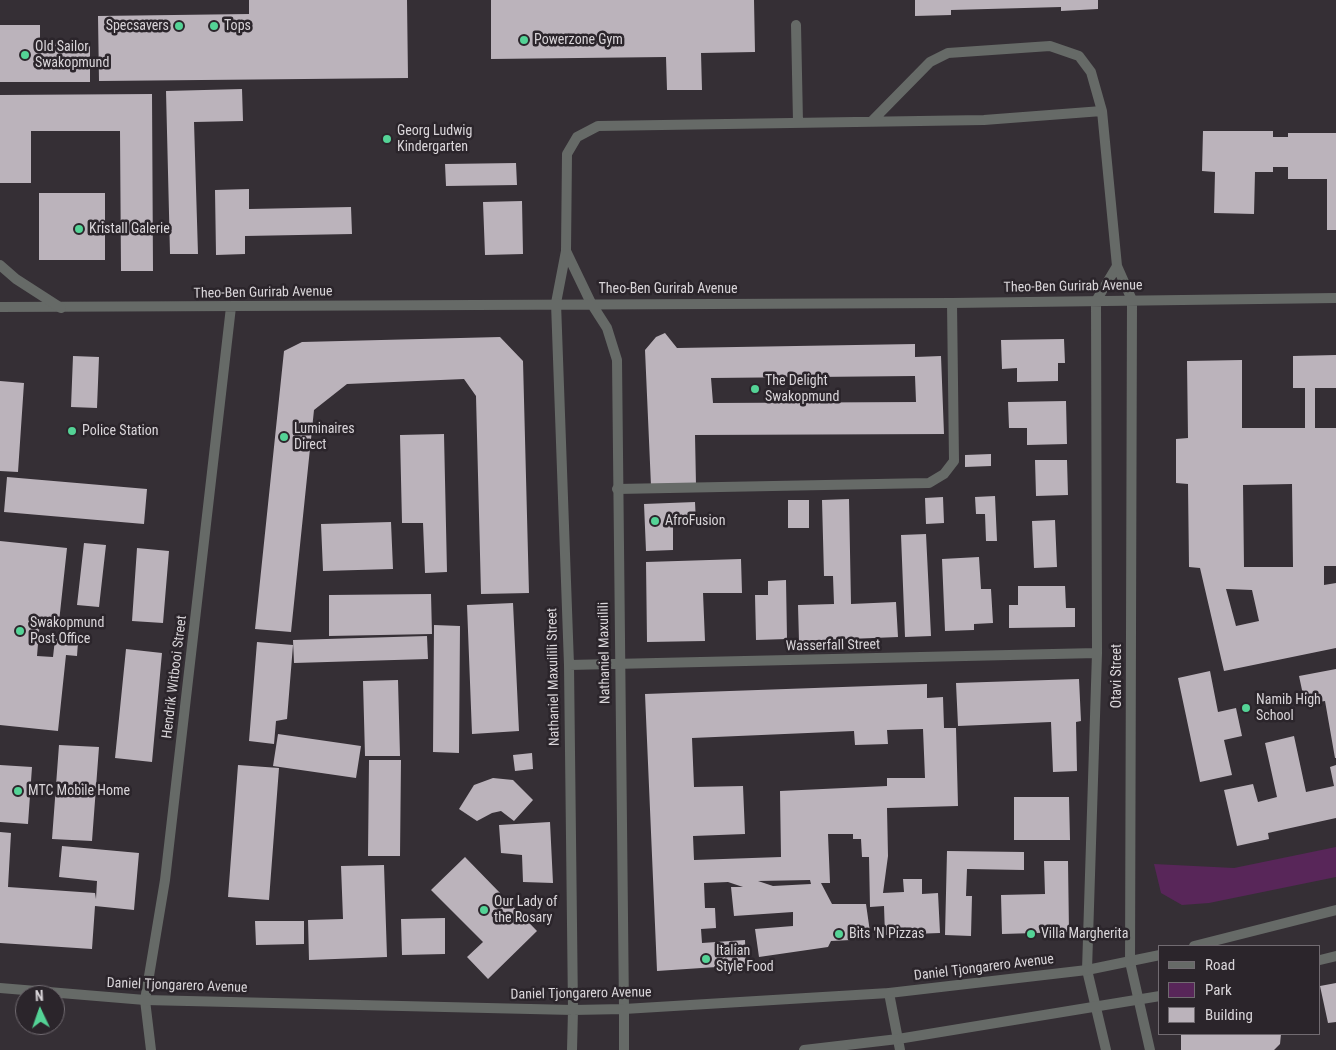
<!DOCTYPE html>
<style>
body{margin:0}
#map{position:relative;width:1336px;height:1050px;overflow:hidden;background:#352f35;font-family:"Roboto Condensed",sans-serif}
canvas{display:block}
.legend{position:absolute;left:1158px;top:945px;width:162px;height:90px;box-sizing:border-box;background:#2b252b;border:1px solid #716b71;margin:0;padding:6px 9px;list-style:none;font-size:15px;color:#d9d5d9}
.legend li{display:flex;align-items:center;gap:10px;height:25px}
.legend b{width:25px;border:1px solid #716b71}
.north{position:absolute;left:15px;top:985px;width:50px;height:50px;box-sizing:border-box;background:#2b252b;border:1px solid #716b71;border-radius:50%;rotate:357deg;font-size:14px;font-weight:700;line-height:20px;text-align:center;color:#d9d5d9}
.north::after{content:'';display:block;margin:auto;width:18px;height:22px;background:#54d396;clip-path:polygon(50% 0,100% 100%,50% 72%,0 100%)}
</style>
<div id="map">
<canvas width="1336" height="1050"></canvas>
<ul class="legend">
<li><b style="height:6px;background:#666a67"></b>Road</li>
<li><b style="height:14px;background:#582659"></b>Park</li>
<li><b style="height:14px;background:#bbb3bb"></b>Building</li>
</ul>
<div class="north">N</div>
</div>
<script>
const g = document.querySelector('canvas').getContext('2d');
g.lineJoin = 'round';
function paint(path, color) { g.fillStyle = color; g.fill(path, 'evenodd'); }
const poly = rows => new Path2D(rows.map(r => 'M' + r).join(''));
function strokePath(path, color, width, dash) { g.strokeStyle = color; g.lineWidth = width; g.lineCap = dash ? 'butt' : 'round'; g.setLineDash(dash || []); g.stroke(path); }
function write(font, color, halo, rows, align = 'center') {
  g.font = font + ' "Roboto Condensed",sans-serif'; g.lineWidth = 5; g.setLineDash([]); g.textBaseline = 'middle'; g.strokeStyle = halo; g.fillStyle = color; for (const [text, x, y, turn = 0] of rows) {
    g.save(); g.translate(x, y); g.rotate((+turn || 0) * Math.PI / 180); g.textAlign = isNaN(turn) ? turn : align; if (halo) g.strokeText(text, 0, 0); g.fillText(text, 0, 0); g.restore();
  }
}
paint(poly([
 [1336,847,1336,877,1209,903,1182,905,1161,893,1154,864,1234,868]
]), '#582659');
paint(poly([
 [249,0,407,0,408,78,99,81,98,16,249,14],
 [491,0,754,0,755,52,701,53,702,90,667,90,666,57,491,59],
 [915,0,1098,0,1098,9,1061,11,1061,7,951,10,951,15,915,16],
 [0,25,40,25,40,43,90,43,90,82,0,82],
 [242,89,243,121,194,122,198,254,170,254,166,91],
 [152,94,153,271,121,271,120,131,31,131,31,183,0,183,0,95],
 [1203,131,1273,131,1273,137,1288,137,1288,133,1336,133,1336,230,1327,230,1327,179,1288,179,1288,167,1273,167,1273,172,1255,172,1254,214,1214,213,1215,172,1202,171],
 [516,163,517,185,446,186,445,164],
 [249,189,249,209,351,207,352,234,245,236,245,254,216,255,215,190],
 [39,193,105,193,105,260,39,260],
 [522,201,523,254,485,255,483,202],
 [665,333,677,348,915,344,915,357,941,356,944,434,695,435,696,485,651,486,645,350,656,337],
 [915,376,916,402,713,403,711,378],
 [500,337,523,361,529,593,481,594,476,396,464,379,347,384,314,410,291,632,255,629,284,351,302,342],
 [1064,339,1065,363,1058,363,1058,381,1017,382,1017,368,1002,369,1001,340],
 [1336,355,1336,388,1315,388,1315,428,1336,428,1336,566,1324,566,1324,585,1336,583,1336,648,1224,671,1200,568,1189,567,1188,484,1176,483,1176,439,1188,438,1187,361,1242,360,1242,428,1305,428,1305,388,1293,388,1293,356],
 [1292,484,1293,567,1244,567,1243,485],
 [1226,589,1252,590,1259,621,1236,626],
 [73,356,99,357,97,408,71,407],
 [0,381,24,383,18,472,0,471],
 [1066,401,1067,444,1027,445,1027,428,1009,428,1008,402],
 [444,434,447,572,425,573,423,523,402,523,400,435],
 [991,454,991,466,965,467,965,455],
 [1035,460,1067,460,1068,495,1036,496],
 [7,477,147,489,144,524,4,512],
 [995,496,997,541,986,541,985,514,976,514,975,497],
 [943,497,944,523,926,524,925,498],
 [849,499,851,604,896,602,898,637,799,641,798,605,834,604,833,576,824,576,822,500],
 [788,500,809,500,809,528,788,528],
 [695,502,696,523,673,524,673,550,646,551,644,504],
 [1055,520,1057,567,1034,568,1032,521],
 [391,522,393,569,323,571,321,524],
 [926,534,931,636,905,637,901,535],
 [0,541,67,548,59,622,40,620,37,656,53,657,55,639,78,642,77,656,66,655,58,731,0,725],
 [84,543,106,545,99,607,77,605],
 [137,548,169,551,163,623,132,621],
 [979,557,981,589,991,589,993,623,974,624,974,630,945,631,942,559],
 [741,559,742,593,703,593,705,641,647,642,646,562],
 [786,580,787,639,756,640,755,595,768,595,768,581],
 [1018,586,1065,586,1066,608,1075,608,1075,627,1009,628,1009,605,1018,605],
 [431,594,432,634,329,636,329,595],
 [513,603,519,731,472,734,467,605],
 [434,625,460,626,459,753,433,752],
 [427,636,428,659,294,663,293,640],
 [257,642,293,645,287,719,276,721,274,744,249,741],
 [126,649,162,653,152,762,115,758],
 [1336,669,1336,758,1335,758,1325,701,1305,704,1299,676],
 [1210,671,1218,712,1236,708,1242,736,1224,740,1232,775,1200,782,1178,678],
 [1079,679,1081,721,1076,722,1077,771,1053,772,1051,722,958,726,956,683],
 [398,680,400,756,365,756,363,681],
 [927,684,927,698,943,697,944,728,956,728,958,806,887,808,888,856,883,893,904,892,903,879,922,879,922,894,938,893,940,933,885,935,884,906,870,907,869,857,862,857,861,839,853,839,853,834,828,834,830,883,821,883,832,904,866,904,871,939,831,941,828,947,759,957,755,929,793,926,793,912,734,916,731,887,743,887,728,882,704,883,705,908,715,908,716,928,701,929,702,943,745,940,746,965,657,971,645,694],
 [923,729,925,778,887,778,887,786,780,791,781,857,694,860,693,836,745,834,743,786,694,787,692,738,854,731,855,745,888,744,887,730],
 [810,880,811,884,773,886,758,881],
 [278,734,361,746,356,778,273,766],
 [1294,736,1306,792,1334,786,1330,767,1336,765,1336,818,1268,833,1269,839,1237,846,1224,790,1253,784,1258,802,1277,797,1265,743],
 [59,745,99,747,92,841,52,839],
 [532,753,533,769,515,771,513,755],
 [369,760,401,760,400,856,368,856],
 [0,765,32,767,28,824,0,822],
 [238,765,279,768,269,900,228,897],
 [493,778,513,780,533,800,514,821,501,811,492,813,477,821,459,809,474,785],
 [1014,797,1069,797,1070,840,1014,840],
 [550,822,553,883,523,882,522,855,501,853,499,825],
 [0,832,11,833,8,887,95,893,96,899,97,881,59,877,62,846,139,853,134,910,95,906,92,949,0,943],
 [947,851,1024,852,1024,870,967,869,966,896,972,896,971,936,945,935],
 [465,857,537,931,488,979,467,957,483,942,431,890],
 [1044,861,1068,861,1069,932,1002,934,1001,895,1045,894],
 [384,865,387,957,309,960,308,920,343,919,341,866],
 [445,918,445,954,402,955,401,919],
 [255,921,304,921,304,944,256,945],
 [1336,983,1336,1022,1328,1023,1320,986],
 [1181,1034,1281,1034,1280,1044,1274,1050,1181,1050]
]), '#bbb3bb');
strokePath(poly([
 [796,25,798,122],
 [872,121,930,62,948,53,1050,46,1079,56,1091,72,1102,111],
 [566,251,591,303],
 [1096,301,1117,266],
 [556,303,566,251,567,154,577,137,598,126,984,120,1102,111,1117,266,1132,300],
 [617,489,929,483,944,474,954,461,952,303]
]), '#666a67', 10);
strokePath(poly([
 [1132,300,1130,962,1150,1050],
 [1096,301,1097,653,1087,970,1106,1050],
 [556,303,569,665,573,1010],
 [591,303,607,328,617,360,624,1009],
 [0,307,952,303,1336,298],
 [569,665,1097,653],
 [889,993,900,1050],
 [151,1050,145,1000,165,880,231,307]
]), '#666a67', 10);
strokePath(poly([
 [0,265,16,279,61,308],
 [1194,946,1336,910],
 [1320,960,1336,956],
 [0,988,145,1000,573,1010,624,1009,889,993,1087,970,1160,955],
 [624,1009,624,1050],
 [572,1050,573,1010],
 [804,1050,898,1039,1160,996]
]), '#666a67', 10);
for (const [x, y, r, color] of [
 [179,26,5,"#54d396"],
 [214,26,5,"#54d396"],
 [524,40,5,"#54d396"],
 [25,55,5,"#54d396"],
 [387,139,5,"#54d396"],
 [79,229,5,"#54d396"],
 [755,389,5,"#54d396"],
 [72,431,5,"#54d396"],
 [284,437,5,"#54d396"],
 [655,521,5,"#54d396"],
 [20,631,5,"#54d396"],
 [1246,708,5,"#54d396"],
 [18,791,5,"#54d396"],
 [484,910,5,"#54d396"],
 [839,934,5,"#54d396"],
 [1031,934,5,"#54d396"],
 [706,959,5,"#54d396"]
]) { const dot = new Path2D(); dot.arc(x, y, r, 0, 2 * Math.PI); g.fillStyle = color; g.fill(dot); strokePath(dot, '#2b252b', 2); }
write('14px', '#d9d5d9', '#2b252b', [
 ["Specsavers",169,26,"right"],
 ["Tops",224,26],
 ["Powerzone Gym",534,40],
 ["Old Sailor",35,47],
 ["Swakopmund",35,63],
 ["Georg Ludwig",397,131],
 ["Kindergarten",397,147],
 ["Kristall Galerie",89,229],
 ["The Delight",765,381],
 ["Swakopmund",765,397],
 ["Luminaires",294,429],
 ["Direct",294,445],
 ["Police Station",82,431],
 ["AfroFusion",665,521],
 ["Swakopmund",30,623],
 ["Post Office",30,639],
 ["Namib High",1256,700],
 ["School",1256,716],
 ["MTC Mobile Home",28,791],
 ["Our Lady of",494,902],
 ["the Rosary",494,918],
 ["Bits 'N Pizzas",849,934],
 ["Villa Margherita",1041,934],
 ["Italian",716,951],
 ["Style Food",716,967]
], 'left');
write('14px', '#d9d5d9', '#2b252b', [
 ["Theo-Ben Gurirab Avenue",1073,287,-1],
 ["Theo-Ben Gurirab Avenue",668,289],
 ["Theo-Ben Gurirab Avenue",263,293,-1],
 ["Wasserfall Street",833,646,-1],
 ["Nathaniel Maxuilili",605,653,-91],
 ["Otavi Street",1117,676,-90],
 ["Hendrik Witbooi Street",175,677,-83],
 ["Nathaniel Maxuilili Street",554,677,-91],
 ["Daniel Tjongarero Avenue",984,968,-7],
 ["Daniel Tjongarero Avenue",177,986,2],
 ["Daniel Tjongarero Avenue",581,994,-1]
]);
</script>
